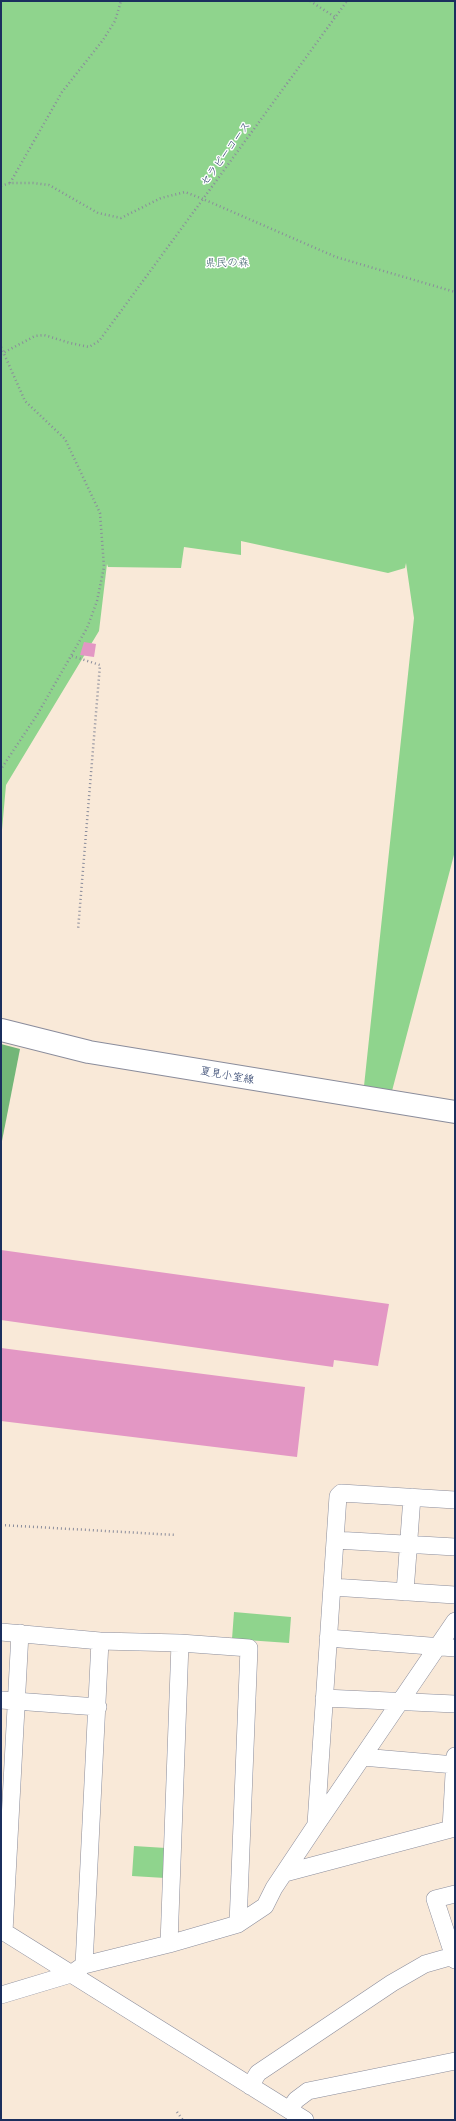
<!DOCTYPE html>
<meta charset="utf-8">
<style>
body{margin:0}
#map{position:relative;width:456px;height:2121px;overflow:hidden;background:#f9e9d8;font-family:"Balsamiq Sans",sans-serif}
canvas{display:block}
.frame{position:absolute;inset:0;border:2px solid #1b2f5e;pointer-events:none}
</style>
<div id="map">
<canvas width="456" height="2121"></canvas>
<div class="frame"></div>
</div>
<script>
const g = document.querySelector('canvas').getContext('2d');
g.lineJoin = 'round';
function paint(path, color) { g.fillStyle = color; g.fill(path, 'evenodd'); }
const poly = rows => new Path2D(rows.map(r => 'M' + r).join(''));
function strokePath(path, color, width, dash) { g.strokeStyle = color; g.lineWidth = width; g.lineCap = dash ? 'butt' : 'round'; g.setLineDash(dash || []); g.stroke(path); }
function write(font, color, halo, rows, align = 'center') {
  g.font = font + ' "Balsamiq Sans","Klee One",sans-serif'; g.lineWidth = 3; g.setLineDash([]); g.textBaseline = 'middle'; g.strokeStyle = halo; g.fillStyle = color; for (const [text, x, y, turn = 0] of rows) {
    g.save(); g.translate(x, y); g.rotate((+turn || 0) * Math.PI / 180); g.textAlign = isNaN(turn) ? turn : align; if (halo) g.strokeText(text, 0, 0); g.fillText(text, 0, 0); g.restore();
  }
}
paint(poly([
 [1,1,455,1,455,851,392,1091,364,1086,414,618,406,563,405,568,388,573,241,541,241,555,184,547,181,568,108,567,107,564,99,631,6,785,1,841],
 [234,1612,291,1617,289,1643,232,1639],
 [134,1846,166,1848,165,1878,132,1876]
]), '#8fd48d');
paint(poly([
 [1,1044,20,1049,1,1146]
]), '#73b678');
paint(poly([
 [84,642,96,644,94,657,80,655],
 [1,1250,389,1304,378,1366,334,1360,333,1367,1,1320],
 [1,1348,305,1387,297,1457,1,1421]
]), '#e397c4');
const minor = poly([
 [335,1540,455,1547],
 [332,1587,455,1595],
 [405,1592,412,1497],
 [1,1632,100,1641],
 [328,1638,455,1648],
 [324,1698,455,1704],
 [1,1700,98,1707],
 [362,1757,455,1765],
 [316,1824,338,1496,341,1493,455,1500],
 [451,1829,455,1756],
 [285,1873,455,1828],
 [455,1894,435,1899,455,1960],
 [1,1930,305,2120],
 [4,1932,20,1633],
 [169,1944,180,1643],
 [84,1965,100,1641,180,1643,249,1648,238,1924],
 [1,1995,71,1974,84,1965,169,1944,238,1924,265,1906,274,1888,316,1825,455,1621],
 [250,2086,258,2073,392,1983,425,1964,453,1956],
 [289,2110,296,2100,308,2091,455,2061]
]);
const secondary = poly([
 [1,1030,89,1052,455,1112]
]);
strokePath(minor, '#8a8c9b', 18);
strokePath(secondary, '#8a8c9b', 24);
strokePath(poly([
 [310,1,335,17],
 [10,183,62,92,103,40,115,21,121,1],
 [1,186,10,183,33,183,49,185,98,213,121,218,161,198,185,192,203,199,347,1],
 [1,347,25,401,65,439,74,458,100,513,104,567,97,601,87,628,37,715,1,769],
 [1,354,35,336,44,335,70,343,89,347,99,341,203,199,336,257,455,292],
 [72,656,100,665,78,930],
 [1,1525,176,1535],
 [177,2112,183,2120]
]), '#8a8c9b', 2.5, [1, 3]);
strokePath(minor, '#fff', 17);
strokePath(secondary, '#fff', 22);
write('11px', '#1b2f5e', '#fff', [
 ["セラピーコース",226,154,-54],
 ["夏見小室線",227,1076,10]
]);
write('11px', '#3e616c', '#fff', [
 ["県民の森",227,263]
]);
</script>
